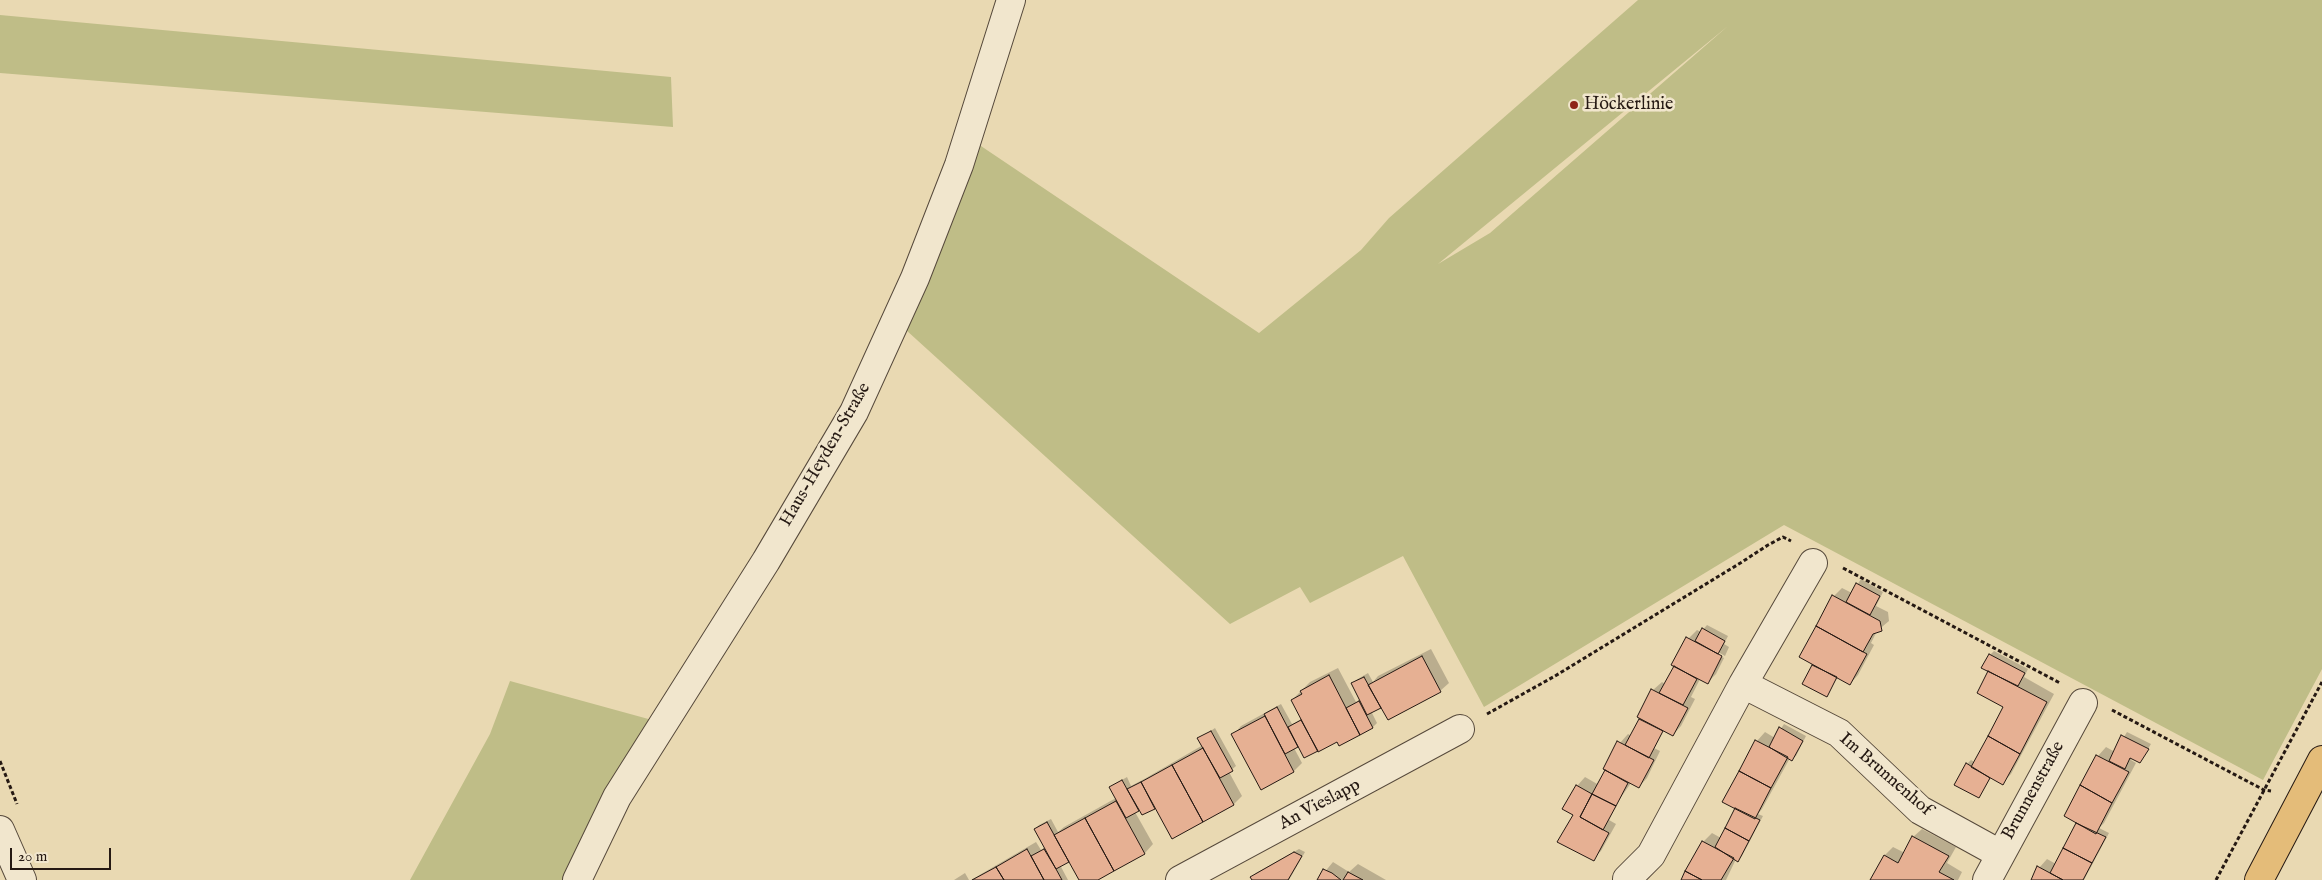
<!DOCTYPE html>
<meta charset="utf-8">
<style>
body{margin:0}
#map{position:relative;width:2322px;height:880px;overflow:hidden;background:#e9d9b2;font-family:"IM FELL English",serif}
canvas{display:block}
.scale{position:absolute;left:10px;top:848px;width:101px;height:22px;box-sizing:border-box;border:2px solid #251913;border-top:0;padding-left:6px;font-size:15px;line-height:18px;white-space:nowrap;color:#251913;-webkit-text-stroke:4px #f1e6cd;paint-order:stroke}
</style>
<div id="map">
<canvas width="2322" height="880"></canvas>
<div class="scale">20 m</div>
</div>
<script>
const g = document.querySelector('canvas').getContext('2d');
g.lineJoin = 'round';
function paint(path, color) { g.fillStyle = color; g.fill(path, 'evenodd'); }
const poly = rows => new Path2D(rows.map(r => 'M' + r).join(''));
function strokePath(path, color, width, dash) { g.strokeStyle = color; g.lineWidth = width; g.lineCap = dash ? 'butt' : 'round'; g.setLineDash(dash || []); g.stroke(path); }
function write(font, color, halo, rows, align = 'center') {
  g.font = font + ' "IM FELL English",serif'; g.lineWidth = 5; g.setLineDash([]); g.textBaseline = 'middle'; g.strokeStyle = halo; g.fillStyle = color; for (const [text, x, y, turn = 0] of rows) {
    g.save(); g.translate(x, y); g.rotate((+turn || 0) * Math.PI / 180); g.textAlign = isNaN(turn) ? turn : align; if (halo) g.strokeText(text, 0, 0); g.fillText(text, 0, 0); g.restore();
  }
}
paint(poly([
 [1638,0,2322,0,2322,669,2263,780,1784,525,1484,707,1403,556,1310,603,1300,587,1230,624,906,330,975,142,1259,333,1361,250,1389,218],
 [1728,26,1490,233,1438,264],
 [0,15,671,77,673,127,0,73],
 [510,681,652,720,566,880,410,880,490,734]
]), '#bfbd87');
paint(poly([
 [1861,579,1883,592,1876,606,1888,612,1889,621,1877,631,1871,643,1874,645,1858,675,1850,684,1838,677,1826,695,1804,683,1814,664,1834,596,1842,588,1852,593],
 [1707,625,1728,636,1724,644,1729,647,1725,656,1718,652,1716,654,1724,658,1716,674,1707,683,1700,679,1691,697,1695,699,1681,726,1673,735,1664,730,1654,748,1660,751,1647,778,1639,787,1631,783,1617,803,1609,820,1616,824,1601,851,1592,859,1575,815,1577,786,1585,777,1599,785,1620,743,1628,734,1632,736,1653,690,1662,682,1665,684,1688,639,1697,630,1701,632],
 [1431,649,1449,683,1440,691,1381,705,1371,711,1377,723,1373,727,1340,744,1337,740,1294,748,1302,763,1294,771,1261,788,1233,735,1241,726,1281,704,1292,724,1302,719,1292,700,1310,682,1338,668,1356,702,1360,700,1352,684,1356,680,1368,673,1373,682,1378,676],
 [1994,651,2028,669,2024,677,2054,694,2011,774,2002,783,1991,777,1979,797,1967,764,1971,760,1976,763,2005,706,1990,671,1990,655],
 [1784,724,1806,736,1796,756,1792,759,1790,758,1762,809,1758,814,1763,816,1742,856,1738,860,1736,859,1726,880,1683,880,1703,842,1712,833,1721,838,1737,808,1725,801,1757,741,1765,732,1775,738],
 [1215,728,1236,766,1229,772,1242,796,1234,804,1156,806,1142,814,1140,809,1135,812,1153,844,1145,853,1095,880,1080,880,1069,860,1060,865,1068,880,971,880,1036,842,1041,850,1045,848,1035,829,1039,825,1051,819,1058,832,1064,827,1116,798,1111,788,1115,784,1127,777,1131,786,1146,778,1203,745,1199,739],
 [2127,732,2151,744,2140,762,2132,758,2131,760,2136,763,2104,823,2099,828,2109,833,2084,880,2032,880,2039,868,2047,859,2056,864,2079,823,2066,816,2098,756,2106,747,2115,752],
 [1922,829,1956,847,1947,863,1962,872,1958,880,1872,880,1885,855,1893,847,1905,853,1913,837],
 [1299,849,1305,852,1289,880,1253,880,1252,877,1256,873],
 [1333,862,1349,872,1358,864,1386,880,1318,880],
 [965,873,969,880,954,880]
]), '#0003');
const building = poly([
 [1856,583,1880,596,1870,615,1846,602,1856,583],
 [1832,595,1880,621,1882,631,1873,634,1863,652,1816,626,1832,595],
 [1816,626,1867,654,1850,685,1799,657,1816,626],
 [1702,628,1725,641,1718,654,1695,641,1702,628],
 [1686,637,1722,656,1708,684,1671,665,1686,637],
 [1989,654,2025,673,2018,686,1981,668,1989,654],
 [1422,656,1441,692,1388,720,1368,685,1422,656],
 [1812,665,1837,677,1827,697,1802,684,1812,665],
 [1674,666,1697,679,1683,705,1659,693,1674,666],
 [1988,671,2047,702,2020,754,1988,736,2003,707,1977,693,1988,671],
 [1329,675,1360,735,1339,746,1337,742,1318,752,1291,700,1302,694,1300,691,1329,675],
 [1364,677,1381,708,1367,715,1351,683,1364,677],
 [1651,689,1688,708,1673,736,1637,717,1651,689],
 [1359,701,1373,728,1360,735,1346,708,1359,701],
 [1277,707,1298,747,1285,754,1264,714,1277,707],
 [1265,716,1294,772,1261,790,1231,734,1265,716],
 [1639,719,1663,731,1649,758,1625,745,1639,719],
 [1301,720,1318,751,1304,758,1288,727,1301,720],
 [1779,727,1803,741,1792,761,1769,747,1779,727],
 [1211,731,1233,771,1220,778,1197,738,1211,731],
 [2121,735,2149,749,2140,763,2130,758,2125,769,2109,761,2121,735],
 [1988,736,2020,754,2003,785,1971,767,1988,736],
 [1755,740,1788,757,1771,788,1739,771,1755,740],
 [1617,741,1654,760,1639,788,1603,769,1617,741],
 [1203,748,1234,805,1203,822,1172,765,1203,748],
 [2096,755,2129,772,2112,803,2080,785,2096,755],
 [1966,763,1990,778,1979,798,1954,785,1966,763],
 [1172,765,1203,822,1172,839,1141,782,1172,765],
 [1605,770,1628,783,1616,806,1592,794,1605,770],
 [1739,771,1771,788,1755,819,1722,802,1739,771],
 [1122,780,1139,811,1126,818,1109,787,1122,780],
 [1141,782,1155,809,1142,815,1127,789,1141,782],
 [1576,785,1592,794,1580,817,1609,833,1594,861,1557,842,1573,815,1562,809,1576,785],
 [2080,785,2112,803,2096,834,2064,816,2080,785],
 [1592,794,1616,806,1603,830,1580,817,1592,794],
 [1116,801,1145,854,1114,871,1085,818,1116,801],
 [1735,808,1760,820,1749,841,1725,828,1735,808],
 [1085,818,1114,871,1098,880,1079,880,1054,835,1085,818],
 [1047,822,1069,862,1056,869,1034,829,1047,822],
 [2076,823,2106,837,2092,863,2063,848,2076,823],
 [1725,828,1749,841,1738,862,1715,847,1725,828],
 [1912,836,1949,856,1939,872,1954,880,1870,880,1884,855,1898,863,1912,836],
 [1702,841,1734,858,1721,880,1702,880,1685,871,1702,841],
 [2063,848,2092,863,2083,880,2063,880,2050,873,2063,848],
 [1027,849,1044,880,1004,880,996,867,1027,849],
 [1044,849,1056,869,1062,880,1044,880,1031,856,1044,849],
 [1294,852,1302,856,1288,880,1252,880,1250,877,1294,852],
 [2037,866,2063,880,2031,880,2037,866],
 [996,867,1004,880,972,880,996,867],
 [1323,869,1332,873,1341,880,1317,880,1323,869],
 [1685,871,1702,880,1681,880,1685,871],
 [1348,872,1363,880,1343,880,1348,872]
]);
paint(building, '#e6b093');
strokePath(building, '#251913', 1);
const minor = poly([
 [1743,684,1839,733,1920,810,2000,854],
 [1627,879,1651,855,1743,684,1813,563],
 [577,880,617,797,766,561,854,412,915,278,959,165,1011,0],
 [1180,880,1460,729],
 [1987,880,2083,703]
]);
const tertiary = poly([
 [0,830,22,880]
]);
const primary = poly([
 [2259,880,2322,760]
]);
strokePath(minor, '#56493b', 30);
strokePath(tertiary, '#56493b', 30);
strokePath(primary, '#251913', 30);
strokePath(poly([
 [1843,568,2060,683],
 [2112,710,2264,790,2271,791],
 [1487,714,1555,676,1742,562,1768,545,1783,537,1791,541],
 [0,761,17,804],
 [2216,880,2322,682]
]), '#251913', 3, [4, 2.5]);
strokePath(minor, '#f1e6cd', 28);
strokePath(tertiary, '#f1e6cd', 28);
strokePath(primary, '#e4bc79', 28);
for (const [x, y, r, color] of [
 [1574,105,5,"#8f2418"]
]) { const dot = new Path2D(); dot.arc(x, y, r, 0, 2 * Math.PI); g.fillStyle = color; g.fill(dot); strokePath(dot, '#f1e6cd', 2); }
write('18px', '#251913', '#f1e6cd', [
 ["Höckerlinie",1584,105]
], 'left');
write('18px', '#251913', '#f1e6cd', [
 ["Haus-Heyden-Straße",826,455,-60],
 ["Im Brunnenhof",1885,775,41],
 ["Brunnenstraße",2034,791,-61],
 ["An Vieslapp",1320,805,-28]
]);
</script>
